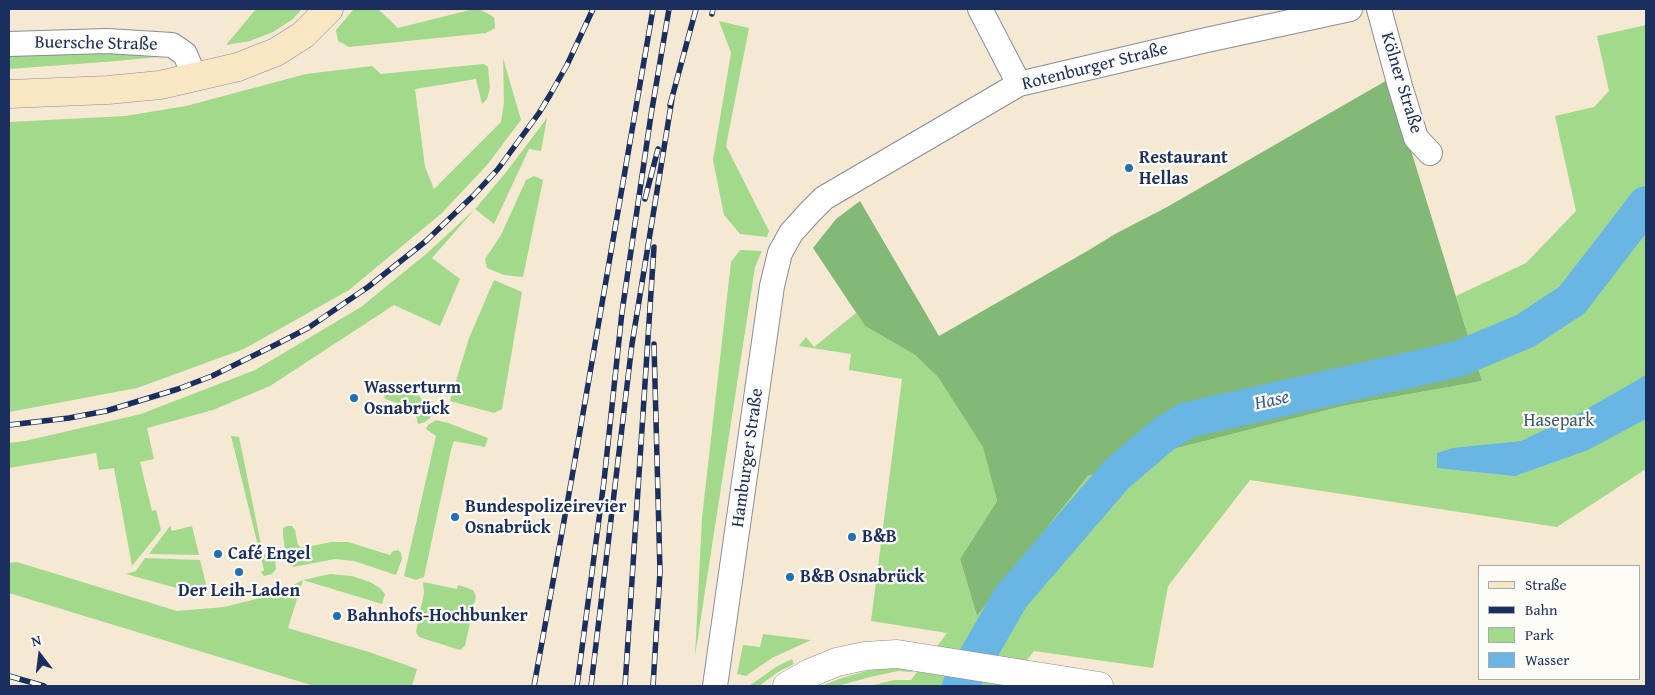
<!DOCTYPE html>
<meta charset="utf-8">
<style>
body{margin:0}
#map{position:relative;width:1655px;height:695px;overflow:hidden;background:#f5e9d3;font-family:"Gentium Book Plus",serif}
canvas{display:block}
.frame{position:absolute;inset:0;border:10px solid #1b2f5e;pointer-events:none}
.legend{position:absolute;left:1478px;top:565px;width:162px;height:115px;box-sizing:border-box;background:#fdfcf7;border:1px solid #a3aaba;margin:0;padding:6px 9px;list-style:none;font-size:15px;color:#1b2f5e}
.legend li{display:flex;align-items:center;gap:10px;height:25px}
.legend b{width:25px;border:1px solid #a3aaba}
.north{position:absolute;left:15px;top:630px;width:50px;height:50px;-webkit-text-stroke:4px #fdfcf7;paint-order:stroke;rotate:345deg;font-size:14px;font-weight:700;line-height:20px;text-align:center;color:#1b2f5e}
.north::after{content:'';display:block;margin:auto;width:18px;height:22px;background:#1b2f5e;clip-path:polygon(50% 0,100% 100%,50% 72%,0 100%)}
</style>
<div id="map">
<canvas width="1655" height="695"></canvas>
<div class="frame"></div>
<ul class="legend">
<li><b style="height:6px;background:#f9e7c3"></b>Straße</li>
<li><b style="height:6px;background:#1b2f5e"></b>Bahn</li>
<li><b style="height:14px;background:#a3d98a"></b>Park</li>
<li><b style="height:14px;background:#69b5e3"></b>Wasser</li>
</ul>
<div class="north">N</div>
</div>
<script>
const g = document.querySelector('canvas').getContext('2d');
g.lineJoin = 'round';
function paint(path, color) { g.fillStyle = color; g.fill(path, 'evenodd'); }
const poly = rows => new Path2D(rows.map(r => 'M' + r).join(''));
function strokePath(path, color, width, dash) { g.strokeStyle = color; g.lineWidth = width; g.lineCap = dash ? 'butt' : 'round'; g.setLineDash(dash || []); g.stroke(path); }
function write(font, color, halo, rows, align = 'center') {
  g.font = font + ' "Gentium Book Plus",serif'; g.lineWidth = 4.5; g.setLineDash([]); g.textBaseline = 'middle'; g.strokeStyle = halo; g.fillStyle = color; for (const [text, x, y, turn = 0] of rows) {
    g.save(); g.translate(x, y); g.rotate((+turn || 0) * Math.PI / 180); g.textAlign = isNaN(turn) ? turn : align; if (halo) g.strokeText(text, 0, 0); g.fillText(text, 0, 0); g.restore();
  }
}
paint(poly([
 [256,9,302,9,293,19,273,32,250,41,226,45],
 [354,9,378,9,398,28,474,9,479,9,494,17,495,28,486,33,349,47,338,41,336,30],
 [719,21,749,28,726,146,769,231,767,237,740,234,724,215,713,160,731,53],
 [1646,25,1646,469,1557,527,1250,480,1168,586,1153,668,1034,651,1007,686,870,686,894,680,911,680,947,633,871,621,902,379,849,370,851,354,799,346,806,337,814,347,856,313,865,326,915,355,938,377,983,446,997,501,960,559,977,616,1088,476,1177,448,1343,406,1482,381,1456,296,1526,263,1576,211,1555,116,1594,107,1609,91,1597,36],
 [103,53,158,57,117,61,9,69,9,56],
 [503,58,521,120,487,165,442,213,349,290,244,349,137,388,9,412,9,122,125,116,186,106,306,74,372,66,381,74,484,64,488,67,490,88,487,99,482,104,476,79,415,89,425,167,434,189,501,122,504,102],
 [547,118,541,151,529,149,494,224,475,209,432,258,460,279,440,326,394,305,270,386,213,410,147,428,154,459,140,462,152,511,156,510,161,530,132,566,114,468,99,470,96,453,9,468,9,443,25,441,141,414,255,370,361,307,426,254,475,209,507,171],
 [534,176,543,180,523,277,504,275,487,268,485,259,501,235,526,180],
 [740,250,762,251,755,267,695,656,702,518,731,262],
 [494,280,522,292,502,409,494,413,450,401,469,338],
 [400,390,418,394,431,414,430,418,425,422,418,424,415,409,385,399,384,395],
 [436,420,448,423,488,438,485,447,454,441,451,450,424,577,416,580,404,576,436,436,426,429,428,425],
 [231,436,239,437,263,554,275,558,276,569,272,574,264,576,261,572,264,570],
 [170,526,172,531,192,526,199,555,149,554],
 [287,526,292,526,295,530,298,545,302,548,331,542,348,542,390,555,393,551,398,550,401,553,402,559,396,575,354,561,335,559,293,567,288,563,285,552,283,534,283,528],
 [145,558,200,560,207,588,196,590,180,589,126,574,136,571],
 [17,562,177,611,224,607,276,594,303,580,330,574,352,576,370,582,380,588,385,594,382,604,303,580,288,628,372,653,417,669,412,686,314,686,9,593,9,563],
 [423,582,457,589,458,585,473,590,476,596,465,646,460,650,419,637,416,632,424,593],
 [763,634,811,640,772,658,746,676,737,674,743,645,760,647],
 [792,659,794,664,778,672,759,686,749,686,776,667],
 [899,666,914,666,913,672,898,671,870,677,838,686,825,686,824,685,842,678,870,670]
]), '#a3d98a');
paint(poly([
 [1389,79,1482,381,1343,406,1177,448,1088,476,977,616,960,559,997,501,983,447,938,377,915,355,865,326,813,248,836,219,860,201,939,336,1089,250,1115,234,1167,207]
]), '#82b976');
paint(poly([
 [1646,375,1646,419,1588,450,1515,476,1437,468,1437,453,1453,448,1521,441,1580,413]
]), '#69b5e3');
strokePath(poly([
 [960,686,1011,597,1116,475,1164,434,1187,420,1458,359,1525,331,1572,300,1646,204]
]), '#69b5e3', 36);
const minor = poly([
 [980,9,1019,84],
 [1379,9,1400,86,1416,138,1430,153],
 [9,44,107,41,172,45,185,54,195,78],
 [715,686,772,286,780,253,791,233,809,213,824,198,1019,84,1202,41,1350,9]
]);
const tertiary = poly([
 [787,686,810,673,837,662,865,656,897,654,1099,686]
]);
const secondary = poly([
 [9,94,108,90,160,85,238,67,276,52,303,35,329,9]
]);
strokePath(minor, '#888c98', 26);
strokePath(tertiary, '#888c98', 29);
strokePath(secondary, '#888c98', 29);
strokePath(minor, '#fff', 24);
strokePath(tertiary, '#fff', 28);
strokePath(secondary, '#f9e7c3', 28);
const rail = poly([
 [712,14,713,9],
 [670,105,696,9],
 [645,199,658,149],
 [9,425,69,418,106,411,178,389,212,376,277,344,308,328,368,287,426,241,473,196,498,169,539,113,550,95,567,65,593,9],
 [9,676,44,686],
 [534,686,572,477,653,9],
 [577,686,604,481,622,312,651,115,669,9],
 [591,686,632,344,672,99],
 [625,686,654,247],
 [653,686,660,572,654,344]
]);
strokePath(rail, '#1b2f5e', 5.5);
strokePath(rail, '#fdfcf7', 4, [11]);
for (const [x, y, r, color] of [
 [1129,168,5,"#1f6fb2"],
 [354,398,5,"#1f6fb2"],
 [455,517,5,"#1f6fb2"],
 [852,537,5,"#1f6fb2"],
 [218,554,5,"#1f6fb2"],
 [239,572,5,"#1f6fb2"],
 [790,577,5,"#1f6fb2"],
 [337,616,5,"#1f6fb2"]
]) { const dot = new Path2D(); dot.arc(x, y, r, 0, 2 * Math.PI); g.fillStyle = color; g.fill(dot); strokePath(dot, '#fdfcf7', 2); }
write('18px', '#1b2f5e', '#fdfcf7', [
 ["Buersche Straße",96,44,1],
 ["Rotenburger Straße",1095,67,-14],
 ["Kölner Straße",1401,83,73],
 ["Hamburger Straße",748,458,-82]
]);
write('bold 18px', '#1b2f5e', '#fdfcf7', [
 ["Restaurant",1139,158],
 ["Hellas",1139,179],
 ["Wasserturm",364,388],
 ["Osnabrück",364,409],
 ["Bundespolizeirevier",465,507],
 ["Osnabrück",465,528],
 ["B&B",862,537],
 ["Café Engel",228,554],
 ["B&B Osnabrück",800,577],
 ["Der Leih-Laden",239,591,"center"],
 ["Bahnhofs-Hochbunker",347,616]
], 'left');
write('18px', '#3d5a69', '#fdfcf7', [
 ["Hasepark",1559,421]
]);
write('italic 19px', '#365e8d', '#fdfcf7', [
 ["Hase",1272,401,-13]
]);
</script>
